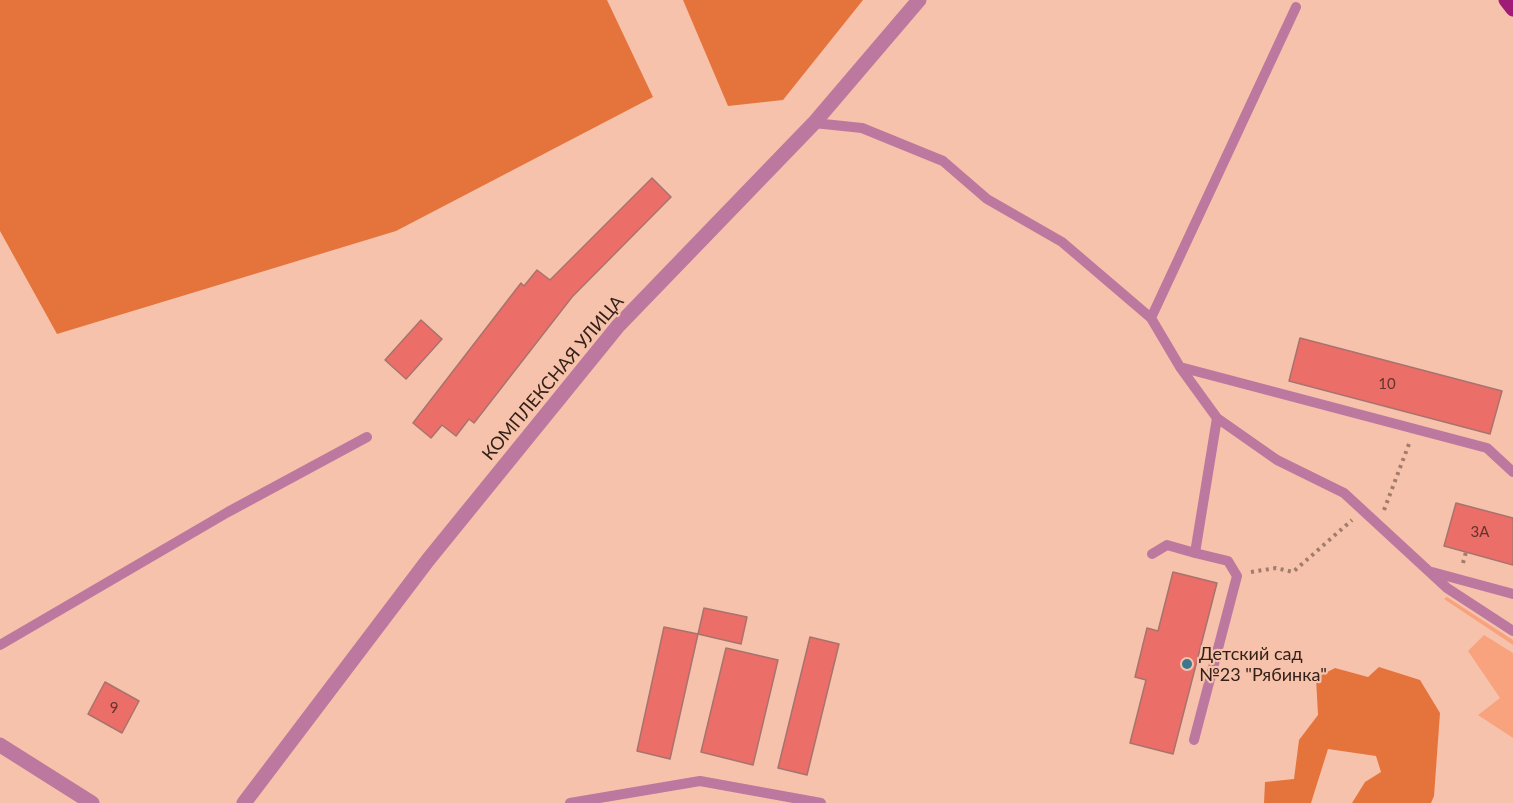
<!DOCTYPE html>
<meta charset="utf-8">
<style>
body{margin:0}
canvas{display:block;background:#f6c2ab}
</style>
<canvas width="1513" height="803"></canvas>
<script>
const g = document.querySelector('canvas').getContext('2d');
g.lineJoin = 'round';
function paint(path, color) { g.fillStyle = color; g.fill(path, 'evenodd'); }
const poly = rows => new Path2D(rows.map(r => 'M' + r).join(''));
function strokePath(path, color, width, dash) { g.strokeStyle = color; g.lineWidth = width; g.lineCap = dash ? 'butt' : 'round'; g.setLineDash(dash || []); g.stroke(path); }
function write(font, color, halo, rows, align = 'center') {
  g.font = font + ' Lato,sans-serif'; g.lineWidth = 4.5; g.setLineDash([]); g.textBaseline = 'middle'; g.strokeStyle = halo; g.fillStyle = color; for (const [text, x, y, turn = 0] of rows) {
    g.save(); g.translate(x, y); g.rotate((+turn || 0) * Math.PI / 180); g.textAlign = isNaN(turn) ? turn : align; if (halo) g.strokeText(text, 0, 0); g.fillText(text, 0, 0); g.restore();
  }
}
paint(poly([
 [1447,597,1513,640,1513,645,1444,599],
 [1484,635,1513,653,1513,738,1478,715,1500,698,1468,651]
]), '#f8a37d');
paint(poly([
 [0,0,607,0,653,97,396,231,57,334,0,231],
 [683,0,863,0,783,100,728,106],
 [1379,667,1420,680,1440,713,1434,796,1431,803,1352,803,1365,782,1381,772,1376,756,1328,749,1311,803,1264,803,1265,782,1294,779,1299,740,1318,715,1316,678,1335,668,1368,677]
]), '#e5743c');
const building = poly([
 [652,178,671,197,572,297,474,423,469,419,456,436,442,425,431,438,413,423,521,283,524,286,537,270,550,280,652,178],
 [421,320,442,339,406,379,385,360,421,320],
 [1300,338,1502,391,1490,434,1289,381,1300,338],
 [1456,503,1513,518,1513,565,1444,546,1456,503],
 [1173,572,1217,583,1173,754,1130,743,1146,680,1135,677,1147,628,1158,631,1173,572],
 [704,608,747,617,741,644,698,634,704,608],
 [664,627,698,634,670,759,637,751,664,627],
 [810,637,839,644,807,775,778,768,810,637],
 [726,648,778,660,753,765,701,752,726,648],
 [105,682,139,701,122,733,88,714,105,682]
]);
paint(building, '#ec6e68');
strokePath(building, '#a8736e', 1.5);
strokePath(poly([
 [1384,510,1409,444],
 [1463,563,1466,552],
 [1251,572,1276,568,1293,572,1352,520]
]), '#a27c6b', 4, [3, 4.5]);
strokePath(poly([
 [814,123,862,128,943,161,987,199,1062,242,1151,318,1180,367,1217,418,1277,460,1344,493,1447,588,1513,631],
 [1151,318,1296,7],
 [1180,367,1487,448,1513,472],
 [1195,553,1217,418],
 [1152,554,1167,545,1195,553,1228,561,1237,576,1194,740],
 [1432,572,1513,594],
 [0,645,228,512,367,437],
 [570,803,700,781,821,803]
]), '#bc789f', 10);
strokePath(poly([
 [0,745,92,803],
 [244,803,428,560,618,326,814,123,919,0]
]), '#bc789f', 15);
strokePath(poly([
 [1506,0,1513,9]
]), '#9f1b75', 15);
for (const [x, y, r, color] of [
 [1187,664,6,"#3b788f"]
]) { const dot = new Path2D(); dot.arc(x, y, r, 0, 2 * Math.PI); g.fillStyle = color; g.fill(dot); strokePath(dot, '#f6c2ab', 2); }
write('15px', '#62342c', null, [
 ["10",1387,384],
 ["3А",1480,532],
 ["9",114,708]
]);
write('18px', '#342018', '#f6c2ab', [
 ["КОМПЛЕКСНАЯ УЛИЦА",553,378,-50]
]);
write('18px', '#342018', '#f6c2ab', [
 ["Детский сад",1199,654],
 ["№23 \"Рябинка\"",1199,675]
], 'left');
</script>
